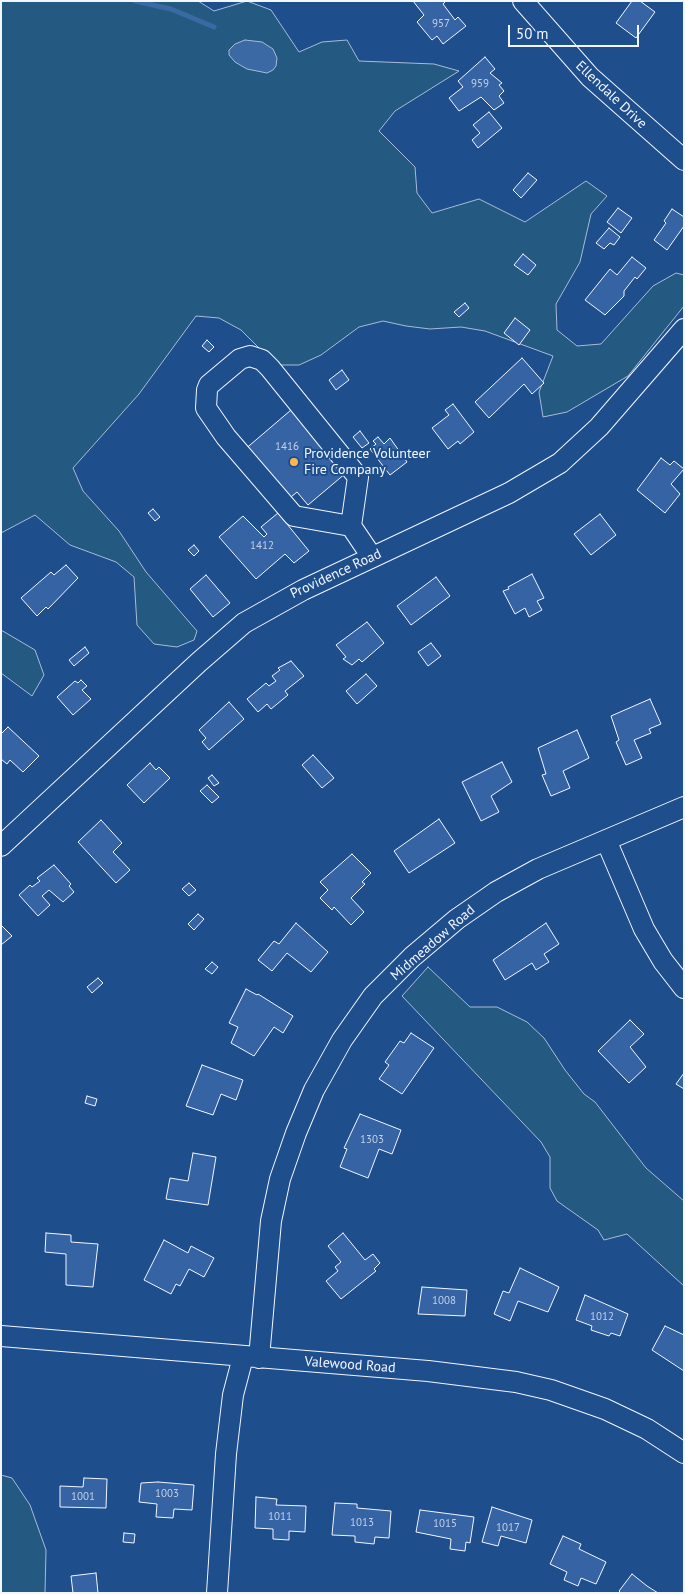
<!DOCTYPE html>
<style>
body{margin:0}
#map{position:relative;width:685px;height:1594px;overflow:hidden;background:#1f4e8c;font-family:"PT Sans",sans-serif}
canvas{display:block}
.frame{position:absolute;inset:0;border:2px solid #f2f6ff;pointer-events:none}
.scale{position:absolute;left:508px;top:25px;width:131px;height:22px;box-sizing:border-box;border:2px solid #f2f6ff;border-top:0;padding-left:6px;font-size:15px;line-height:18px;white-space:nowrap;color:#f2f6ff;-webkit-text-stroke:4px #1f4e8c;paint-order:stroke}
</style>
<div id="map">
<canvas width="685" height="1594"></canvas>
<div class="frame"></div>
<div class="scale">50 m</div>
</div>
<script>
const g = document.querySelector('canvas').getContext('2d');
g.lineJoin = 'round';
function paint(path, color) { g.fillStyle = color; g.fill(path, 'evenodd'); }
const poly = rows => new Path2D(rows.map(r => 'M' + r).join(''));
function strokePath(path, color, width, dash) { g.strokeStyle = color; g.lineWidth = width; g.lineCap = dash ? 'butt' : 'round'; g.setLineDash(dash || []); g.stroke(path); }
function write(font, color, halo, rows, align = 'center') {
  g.font = font + ' "PT Sans",sans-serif'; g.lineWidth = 4; g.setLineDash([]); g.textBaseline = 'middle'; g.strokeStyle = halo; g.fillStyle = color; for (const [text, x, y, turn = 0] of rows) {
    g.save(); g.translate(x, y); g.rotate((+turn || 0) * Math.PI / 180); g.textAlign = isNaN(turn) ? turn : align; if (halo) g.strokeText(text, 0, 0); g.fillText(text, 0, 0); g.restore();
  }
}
const green = poly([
 [1,1,198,1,214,11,247,1,271,10,299,52,322,42,347,40,359,61,434,64,459,71,395,111,379,131,415,167,417,193,432,213,479,199,525,222,586,181,607,196,591,214,580,262,556,304,557,330,577,346,601,344,653,286,676,273,684,275,684,306,628,376,567,412,543,417,539,392,553,356,485,331,461,327,430,329,406,326,383,321,359,327,321,355,299,365,276,365,241,330,219,318,196,316,139,394,73,468,83,491,119,531,146,572,197,631,194,640,177,647,154,644,137,625,134,577,116,562,70,545,35,515,1,533,1,1],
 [1,630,35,650,44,675,32,696,1,673,1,630],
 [428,967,470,1007,497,1007,527,1022,544,1038,565,1070,584,1094,595,1102,646,1168,684,1201,684,1286,627,1234,604,1240,598,1230,557,1201,550,1188,550,1157,541,1142,402,996,428,967],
 [1,1475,12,1478,30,1505,46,1550,45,1593,1,1593,1,1475]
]);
paint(green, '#245a82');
strokePath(green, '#a8bbd7', 1);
const water = poly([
 [245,40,262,42,273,49,277,58,276,66,273,70,267,73,247,69,235,62,229,55,229,50,235,44,245,40]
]);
paint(water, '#3b69a3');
strokePath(water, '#a8bbd7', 1);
strokePath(poly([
 [135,1,171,9,214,27]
]), '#3b69a3', 5);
const building = poly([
 [413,1,446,1,443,4,455,20,458,17,466,26,443,44,437,36,432,40,417,22,424,15,413,1],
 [632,1,640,1,655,12,636,38,616,23,632,1],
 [485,57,495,69,490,73,502,83,499,85,504,91,499,96,504,103,494,110,481,97,459,111,449,98,463,87,458,81,485,57],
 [489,112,502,128,478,148,472,140,480,133,473,125,489,112],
 [528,173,537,180,521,198,513,190,528,173],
 [618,208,632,218,621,233,607,222,618,208],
 [672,209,684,217,684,226,667,250,654,240,666,223,664,221,672,209],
 [609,228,620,237,614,245,610,243,604,249,596,243,609,228],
 [523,254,536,265,528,275,514,265,523,254],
 [632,257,646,268,637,279,635,277,624,291,624,296,605,315,585,300,610,269,617,275,632,257],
 [465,303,469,308,459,317,454,312,465,303],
 [515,318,530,330,519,345,504,333,515,318],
 [207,340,214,347,209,352,202,346,207,340],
 [522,358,544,383,532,394,524,384,489,418,475,402,522,358],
 [342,370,349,380,336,390,329,380,342,370],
 [453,404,474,432,460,444,458,441,448,449,432,428,449,415,445,410,453,404],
 [291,410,346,473,308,505,297,492,286,501,243,451,291,410],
 [360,431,369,443,362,448,353,437,360,431],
 [378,437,384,444,390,438,407,462,390,475,370,449,376,444,373,441,378,437],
 [661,458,670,465,674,461,684,469,671,484,680,494,665,513,637,490,661,458],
 [153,509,160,517,155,521,148,513,153,509],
 [278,513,309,551,294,563,285,554,256,579,219,537,243,516,264,537,267,534,261,527,278,513],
 [600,514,616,535,591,555,574,534,600,514],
 [194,545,199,551,194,556,188,550,194,545],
 [66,565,78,578,48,609,46,607,37,616,21,598,51,572,54,575,66,565],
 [532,574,544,598,537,601,542,610,529,617,525,608,515,614,503,591,509,589,508,587,532,574],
 [206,575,230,603,213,617,190,589,206,575],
 [436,577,450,596,411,625,397,606,436,577],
 [367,622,384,643,362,662,359,659,352,665,343,659,346,657,336,645,367,622],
 [431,643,441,656,428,666,418,652,431,643],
 [85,647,89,653,74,666,69,660,85,647],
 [291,661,304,676,285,691,288,695,271,709,267,704,258,712,247,699,266,683,269,686,276,681,272,676,280,670,278,668,291,661],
 [366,674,377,686,357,704,346,691,366,674],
 [81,680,87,686,82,690,91,699,73,715,57,697,75,681,78,683,81,680],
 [650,699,661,724,649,729,651,733,634,740,642,758,626,765,616,742,619,740,611,716,650,699],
 [229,702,244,719,209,750,202,742,206,738,199,730,229,702],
 [8,727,39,756,23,772,10,760,7,764,1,759,1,734,8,727],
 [577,730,589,758,563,771,570,788,551,796,542,775,546,774,538,748,577,730],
 [313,755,334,778,322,788,302,765,313,755],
 [502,762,512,782,491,796,499,812,481,821,462,782,502,762],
 [150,763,156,770,159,767,170,778,144,803,127,785,150,763],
 [212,775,219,783,214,786,208,778,212,775],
 [207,785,219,797,212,803,200,791,207,785],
 [439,819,455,843,409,873,394,851,439,819],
 [101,820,122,843,113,852,130,870,116,883,78,842,101,820],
 [352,854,371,873,362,882,365,884,351,898,364,912,351,925,334,907,332,910,320,898,328,890,320,882,352,854],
 [54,865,71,884,69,886,74,892,63,902,49,890,42,896,50,905,38,916,19,895,30,885,32,887,40,881,37,878,54,865],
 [189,883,196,890,189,896,182,889,189,883],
 [198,914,204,919,194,930,188,924,198,914],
 [296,923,328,952,311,972,287,953,272,971,258,960,274,941,279,944,296,923],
 [546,923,559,944,544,954,549,962,536,970,532,963,505,980,493,960,546,923],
 [1,925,12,936,1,945,1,925],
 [212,962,218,967,212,974,205,969,212,962],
 [98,978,103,983,92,993,87,987,98,978],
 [246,989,257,995,258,994,293,1016,283,1033,274,1027,254,1056,231,1043,238,1027,229,1023,246,989],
 [630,1020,644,1034,630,1047,646,1067,629,1083,598,1051,630,1020],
 [411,1033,434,1048,402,1094,379,1079,389,1065,385,1062,400,1041,404,1043,411,1033],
 [202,1065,243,1080,236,1100,221,1094,213,1115,186,1106,202,1065],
 [684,1073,684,1089,676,1084,684,1073],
 [87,1096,97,1099,95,1106,85,1103,87,1096],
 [360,1114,401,1130,392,1154,379,1149,368,1178,340,1167,347,1149,344,1148,360,1114],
 [193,1153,216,1157,208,1205,166,1199,170,1178,188,1181,193,1153],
 [46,1233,71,1235,71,1242,98,1244,93,1287,66,1285,66,1254,45,1252,46,1233],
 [343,1233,365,1260,373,1254,380,1263,374,1269,376,1271,341,1299,326,1281,338,1271,335,1267,341,1262,328,1246,343,1233],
 [164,1240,188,1253,191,1246,214,1258,204,1277,189,1269,180,1286,176,1284,171,1294,144,1280,164,1240],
 [520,1268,559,1287,548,1312,518,1301,510,1321,494,1314,503,1291,509,1293,520,1268],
 [422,1287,467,1290,465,1316,418,1314,422,1287],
 [585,1295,628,1314,620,1336,611,1333,609,1336,591,1330,592,1326,576,1320,585,1295],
 [665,1326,684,1335,684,1371,652,1350,665,1326],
 [84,1478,107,1479,106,1508,60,1507,60,1486,83,1487,84,1478],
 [158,1482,194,1485,192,1510,174,1509,173,1518,156,1517,157,1504,139,1502,141,1483,158,1482],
 [256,1497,277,1499,276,1505,306,1506,305,1532,289,1531,289,1540,273,1539,273,1529,255,1528,256,1497],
 [335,1503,357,1504,357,1508,391,1511,389,1538,375,1537,374,1544,355,1542,355,1536,332,1535,335,1503],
 [492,1507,532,1520,526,1543,501,1536,498,1546,482,1542,492,1507],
 [420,1510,474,1517,470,1543,466,1542,465,1551,450,1549,451,1539,416,1532,420,1510],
 [124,1533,135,1534,134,1543,123,1542,124,1533],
 [563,1536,581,1544,579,1549,606,1562,596,1584,581,1578,578,1586,564,1580,567,1572,550,1564,563,1536],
 [96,1573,98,1593,73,1593,71,1576,96,1573],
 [632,1574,647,1586,658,1593,621,1593,619,1591,632,1574]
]);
paint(building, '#3563a3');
strokePath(building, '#f2f6ff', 1);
const minor = poly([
 [523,1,590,77,684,160],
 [351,526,294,516,226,437,206,408,207,390,209,385,240,359,250,356,262,360,270,368,358,477,351,526,372,557],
 [606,840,644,929,663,961,684,988],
 [1,846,199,662,244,623,303,590,509,493,560,463,599,427,684,329],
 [1,1336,428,1371,516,1382,551,1390,605,1409,647,1429,684,1453],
 [259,1358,271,1221,280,1179,296,1133,314,1090,342,1040,373,996,412,957,457,919,496,892,538,869,684,807],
 [217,1593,226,1454,233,1395,243,1357]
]);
strokePath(minor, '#f2f6ff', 22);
strokePath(minor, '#1f4e8c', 20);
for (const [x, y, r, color] of [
 [294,462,5,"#ffb74d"]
]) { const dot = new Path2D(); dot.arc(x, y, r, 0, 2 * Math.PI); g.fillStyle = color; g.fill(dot); strokePath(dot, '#1f4e8c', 2); }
write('11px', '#c3d1e8', null, [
 ["957",441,24],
 ["959",480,84],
 ["1416",287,447],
 ["1412",262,546],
 ["1303",372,1140],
 ["1008",444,1301],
 ["1012",602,1317],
 ["1003",167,1494],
 ["1001",83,1497],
 ["1011",280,1517],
 ["1013",362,1523],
 ["1015",445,1524],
 ["1017",508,1528]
]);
write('14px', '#f2f6ff', '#1f4e8c', [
 ["Ellendale Drive",611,95,43],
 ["Providence Road",336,574,-25],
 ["Midmeadow Road",433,943,-41],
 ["Valewood Road",350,1365,4]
]);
write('14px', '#f2f6ff', '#1f4e8c', [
 ["Providence Volunteer",304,454],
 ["Fire Company",304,470]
], 'left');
</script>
